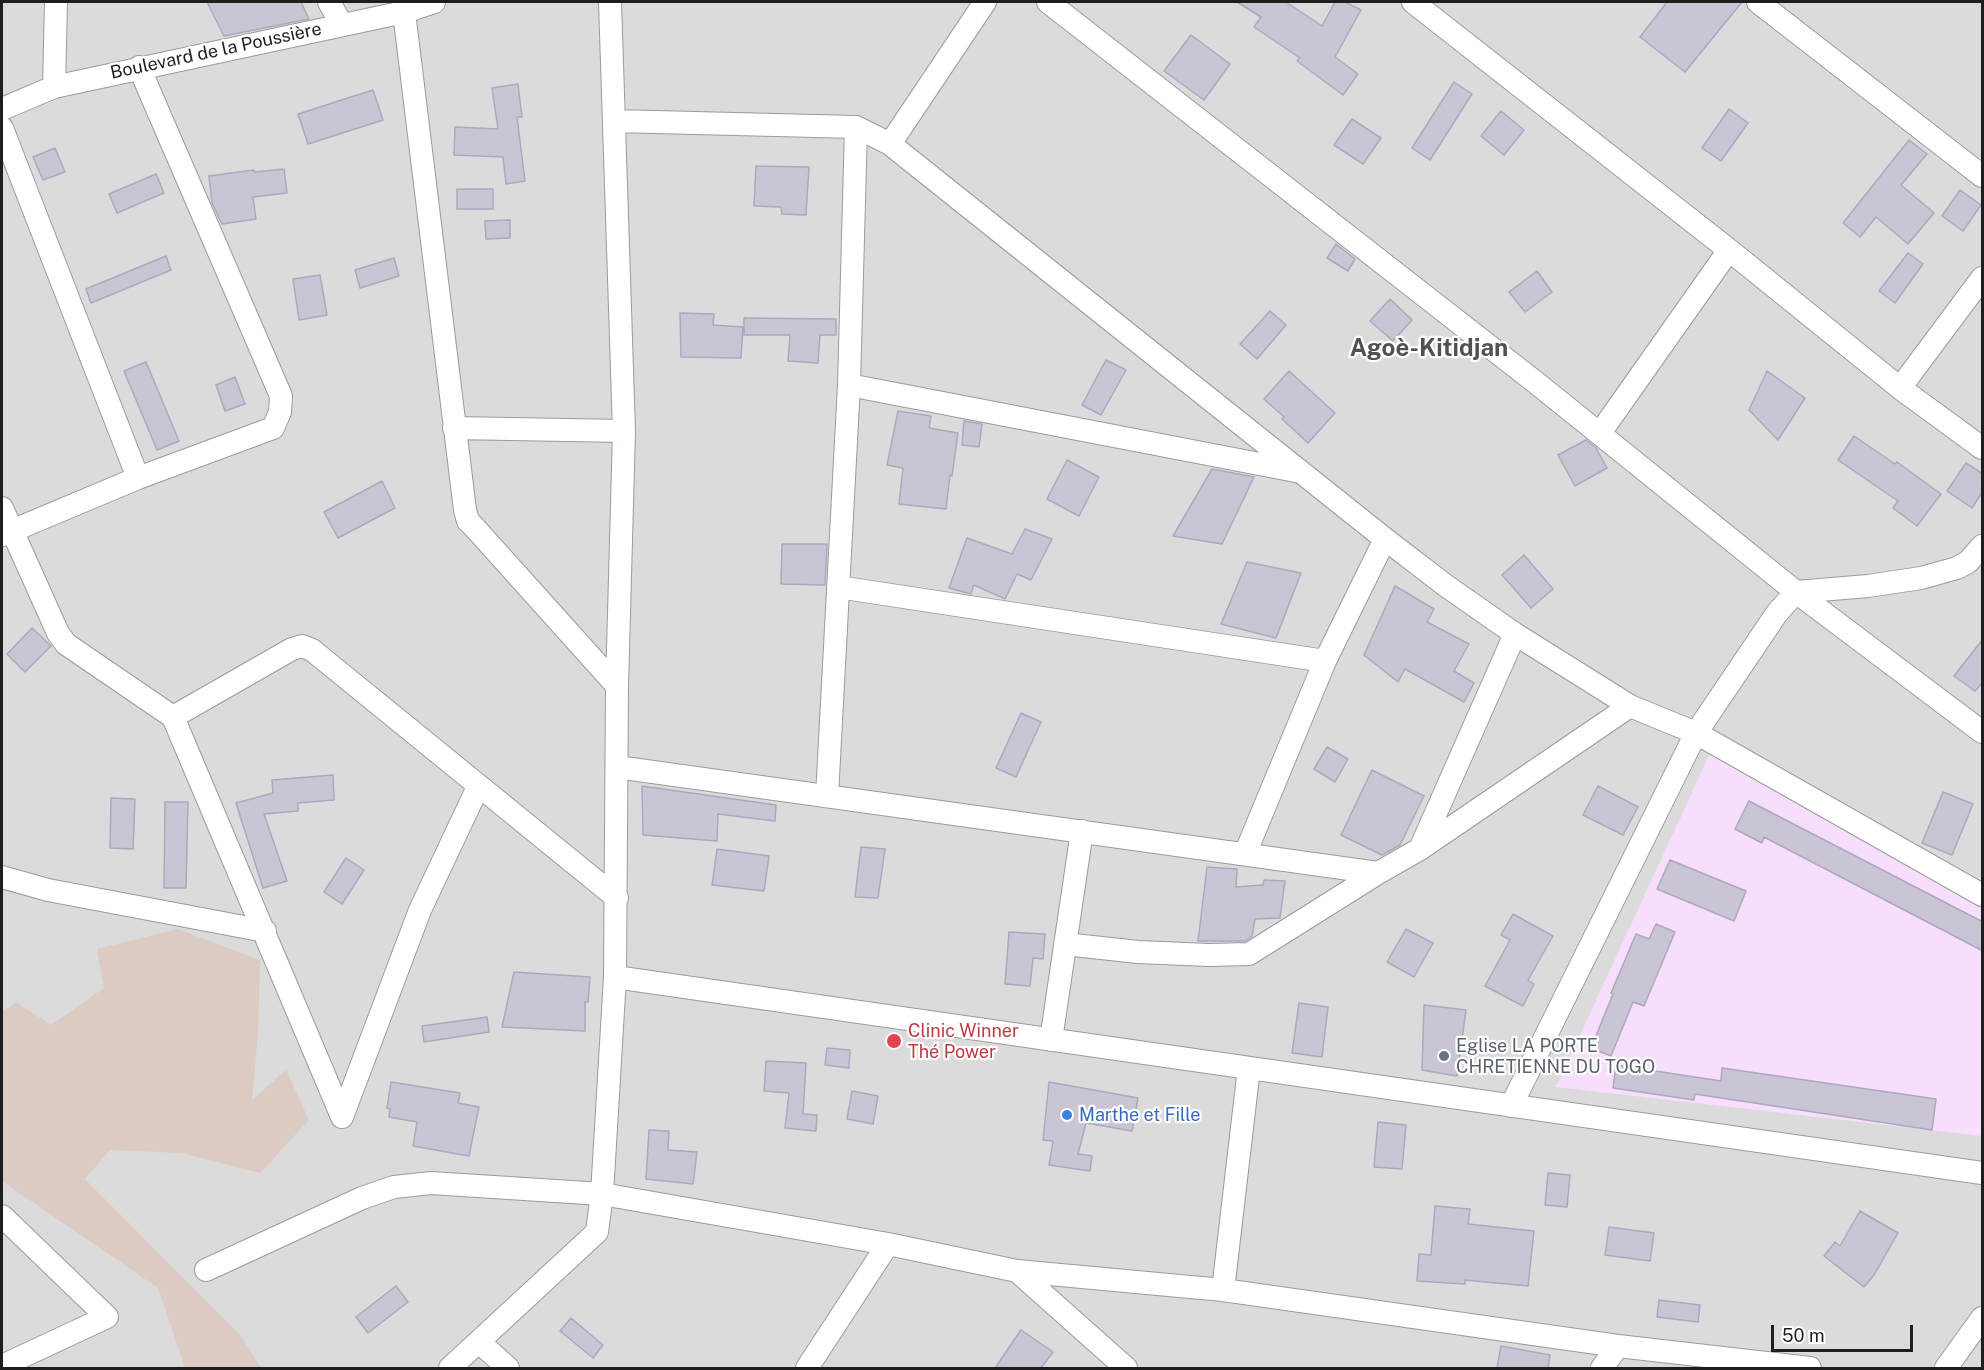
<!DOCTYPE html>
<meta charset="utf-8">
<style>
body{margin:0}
#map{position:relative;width:1984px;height:1370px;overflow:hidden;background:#e9e4ee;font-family:"Public Sans",sans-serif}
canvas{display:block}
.frame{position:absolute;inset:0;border:3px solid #1e1e1e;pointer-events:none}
.scale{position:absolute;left:1771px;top:1325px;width:142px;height:27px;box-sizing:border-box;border:3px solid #1e1e1e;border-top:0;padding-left:8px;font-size:18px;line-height:21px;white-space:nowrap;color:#1e1e1e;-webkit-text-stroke:4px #fff;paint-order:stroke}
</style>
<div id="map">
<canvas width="1984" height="1370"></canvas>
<div class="frame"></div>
<div class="scale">50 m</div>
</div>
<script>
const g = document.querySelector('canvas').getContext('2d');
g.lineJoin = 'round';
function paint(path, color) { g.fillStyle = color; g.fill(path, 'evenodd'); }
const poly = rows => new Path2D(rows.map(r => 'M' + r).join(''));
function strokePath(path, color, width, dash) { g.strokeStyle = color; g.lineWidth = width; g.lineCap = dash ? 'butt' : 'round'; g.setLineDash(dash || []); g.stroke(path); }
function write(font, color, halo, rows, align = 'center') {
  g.font = font + ' "Public Sans",sans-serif'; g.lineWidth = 4.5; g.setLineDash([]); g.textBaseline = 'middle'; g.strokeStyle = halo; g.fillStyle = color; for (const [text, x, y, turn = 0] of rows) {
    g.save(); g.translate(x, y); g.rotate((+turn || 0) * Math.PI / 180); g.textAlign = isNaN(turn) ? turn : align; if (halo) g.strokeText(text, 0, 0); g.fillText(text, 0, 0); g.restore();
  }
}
paint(poly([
 [2,2,1982,2,1982,1368,2,1368]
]), '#dbdbdc');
paint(poly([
 [1713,747,1982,909,1982,1136,1556,1087]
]), '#f7defd');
paint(poly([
 [178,929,260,960,258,1034,252,1100,286,1070,309,1120,260,1173,182,1153,110,1150,85,1179,241,1336,261,1368,185,1368,158,1288,2,1181,2,1012,16,1002,51,1025,104,988,97,949]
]), '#dccbc2');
const building = poly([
 [207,2,301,2,309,19,224,36,207,2],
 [1237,2,1286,2,1322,26,1335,2,1345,2,1361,10,1335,57,1358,74,1343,95,1297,61,1300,58,1254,27,1261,17,1237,2],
 [1667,2,1742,2,1685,72,1640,37,1667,2],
 [1191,35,1230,64,1204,100,1164,71,1191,35],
 [1454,82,1472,94,1430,160,1412,148,1454,82],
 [518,84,522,117,517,117,525,181,506,184,503,157,454,155,455,127,498,129,492,88,518,84],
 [373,90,383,120,308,144,298,114,373,90],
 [1729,109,1748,123,1721,161,1702,148,1729,109],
 [1501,111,1524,130,1504,155,1481,136,1501,111],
 [1352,119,1381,138,1363,164,1334,145,1352,119],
 [1909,140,1927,154,1901,185,1934,213,1908,244,1876,217,1860,237,1843,223,1909,140],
 [55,148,65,172,43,180,33,157,55,148],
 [756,166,809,167,806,215,782,214,781,207,754,206,756,166],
 [284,169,287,193,253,197,256,219,222,224,212,203,209,176,254,170,255,172,284,169],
 [156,174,164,193,117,213,109,194,156,174],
 [457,189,493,189,493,209,457,209,457,189],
 [1960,190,1981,205,1963,231,1942,216,1960,190],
 [510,220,510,238,486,239,485,221,510,220],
 [1336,244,1355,259,1348,271,1327,258,1336,244],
 [1908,253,1923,264,1895,303,1879,291,1908,253],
 [166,256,171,270,91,303,86,289,166,256],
 [394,258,399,276,360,288,355,270,394,258],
 [1537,271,1552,292,1525,312,1509,292,1537,271],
 [320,275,327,315,299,320,293,279,320,275],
 [1390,299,1412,320,1393,341,1370,321,1390,299],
 [1270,311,1286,325,1257,359,1240,344,1270,311],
 [680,313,714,314,713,325,743,327,741,358,681,357,680,313],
 [744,318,836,319,836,335,820,335,818,363,788,361,790,335,744,335,744,318],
 [1106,360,1126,370,1101,415,1082,405,1106,360],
 [146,362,179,441,157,450,124,371,146,362],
 [1289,371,1335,413,1308,443,1282,419,1284,417,1264,399,1289,371],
 [1767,371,1805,398,1778,440,1749,410,1767,371],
 [235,377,245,404,225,411,216,385,235,377],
 [898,411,931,416,929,428,958,433,952,476,950,475,946,509,899,504,903,468,887,465,898,411],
 [964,421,982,424,979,447,962,445,964,421],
 [1854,436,1895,464,1897,462,1941,494,1917,526,1893,508,1898,501,1838,460,1854,436],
 [1586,440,1596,448,1607,468,1575,486,1558,455,1586,440],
 [1067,460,1099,477,1079,516,1047,499,1067,460],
 [1966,463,1983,474,1983,491,1972,508,1947,491,1966,463],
 [1212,469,1254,477,1222,544,1173,536,1212,469],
 [382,481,395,508,338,538,324,512,382,481],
 [1025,529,1052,539,1031,580,1017,574,1005,599,974,585,971,594,949,588,967,538,1012,554,1025,529],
 [782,544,827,544,825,585,781,584,782,544],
 [1524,555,1553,589,1531,608,1502,575,1524,555],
 [1247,562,1301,573,1276,638,1221,624,1247,562],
 [1395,586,1434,609,1427,622,1469,644,1454,671,1474,683,1464,702,1405,669,1398,682,1364,655,1395,586],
 [32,628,51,646,25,672,7,654,32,628],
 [1983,639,1983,682,1975,691,1954,676,1983,639],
 [1021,713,1041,722,1016,777,996,768,1021,713],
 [1327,747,1348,759,1335,782,1314,769,1327,747],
 [1372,770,1424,796,1400,845,1382,855,1341,835,1372,770],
 [333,775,334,800,298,803,298,811,264,814,287,881,263,888,236,803,273,793,272,780,333,775],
 [642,786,776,805,775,821,718,814,717,841,643,835,642,786],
 [1598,786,1638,807,1623,835,1583,815,1598,786],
 [1943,792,1973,804,1952,855,1922,843,1943,792],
 [111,798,135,799,133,849,110,848,111,798],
 [1749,801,1983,922,1983,951,1764,837,1762,843,1735,829,1749,801],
 [165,802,188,802,186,888,164,888,165,802],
 [861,847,885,849,878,898,855,897,861,847],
 [717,849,769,856,764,891,712,885,717,849],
 [346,858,364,870,342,904,324,892,346,858],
 [1670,860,1746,891,1734,921,1657,889,1670,860],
 [1207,867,1237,869,1236,887,1263,885,1264,880,1285,881,1280,918,1255,919,1252,936,1245,941,1198,941,1207,867],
 [1513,914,1553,936,1528,980,1534,984,1523,1006,1485,986,1510,940,1501,935,1513,914],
 [1656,924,1675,932,1644,1006,1633,1002,1611,1056,1591,1048,1613,994,1611,993,1636,934,1649,939,1656,924],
 [1406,929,1433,943,1414,977,1387,962,1406,929],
 [1009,932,1045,934,1043,959,1033,958,1030,986,1005,984,1009,932],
 [514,972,590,977,588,1002,585,1002,585,1031,502,1027,514,972],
 [1299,1003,1328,1007,1322,1057,1292,1053,1299,1003],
 [1424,1005,1466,1010,1457,1076,1422,1070,1424,1005],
 [487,1017,489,1032,424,1042,422,1026,487,1017],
 [827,1048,850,1050,849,1068,825,1065,827,1048],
 [766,1061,806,1063,803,1114,817,1115,816,1131,785,1128,789,1093,764,1091,766,1061],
 [1616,1065,1721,1081,1722,1068,1936,1099,1932,1130,1695,1094,1694,1100,1613,1088,1616,1065],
 [391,1082,460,1093,458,1103,479,1107,469,1156,413,1146,417,1122,389,1117,390,1109,387,1108,391,1082],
 [1049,1082,1138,1098,1132,1131,1086,1123,1078,1154,1092,1156,1090,1171,1049,1165,1053,1141,1043,1140,1049,1082],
 [852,1091,878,1096,873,1124,847,1119,852,1091],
 [1378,1122,1406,1125,1402,1169,1374,1167,1378,1122],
 [649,1130,669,1131,668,1150,697,1152,693,1184,646,1179,649,1130],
 [1548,1173,1570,1175,1567,1207,1545,1205,1548,1173],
 [1435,1206,1470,1209,1468,1224,1534,1231,1528,1286,1465,1280,1465,1284,1417,1281,1419,1254,1431,1255,1435,1206],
 [1860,1211,1898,1233,1874,1275,1864,1287,1824,1256,1835,1242,1840,1246,1860,1211],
 [1609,1227,1654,1233,1650,1261,1605,1255,1609,1227],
 [396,1286,408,1302,368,1333,356,1317,396,1286],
 [1659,1300,1700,1305,1698,1322,1657,1317,1659,1300],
 [571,1318,603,1345,593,1358,560,1331,571,1318],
 [1021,1330,1053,1352,1041,1368,995,1368,1021,1330],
 [1501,1346,1550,1355,1548,1368,1497,1368,1501,1346]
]);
paint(building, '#c9c5d5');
strokePath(building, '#ada7bf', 1.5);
const street = poly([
 [329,2,342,25],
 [610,2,624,431,617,686,615,977,602,1194,888,1244,1017,1271,1223,1290,1618,1346,1810,1368],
 [1048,2,1539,385,1796,592,1982,732],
 [1413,2,1729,250,1900,388,1982,448],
 [1758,2,1982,176],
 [404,12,465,510,468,521,475,528,617,686],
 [54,87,56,2],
 [2,109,54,87,404,12,434,2],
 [614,121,856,127,890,144,1385,539,1445,585,1515,634,1630,706,1696,733,1982,895],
 [2,128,138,478],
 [890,144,985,2],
 [849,385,1301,472],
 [1900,388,1982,278],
 [454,428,624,431],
 [1600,433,1729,250],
 [2,508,58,633,66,644,173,717,342,1117],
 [2,535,138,478,273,428,280,412,281,396,139,67],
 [838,587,1325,661],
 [173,717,292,649,302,646,312,650,617,898],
 [617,767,1378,873],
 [827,796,849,385,856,127],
 [1420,849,1515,634],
 [1245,854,1325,661,1385,539],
 [2,877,48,890,265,931],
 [1065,944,1138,952,1209,955,1249,954,1378,873,1420,849,1630,706],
 [615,977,1982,1173],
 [1051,1040,1082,831],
 [1511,1106,1696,733,1777,613,1796,592,1868,586,1921,578,1957,568,1968,562,1982,546],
 [342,1117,420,910,478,787],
 [2,1216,107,1317,2,1366],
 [206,1270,362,1198,394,1187,431,1183,602,1194,597,1232,450,1368],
 [1017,1271,1126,1368],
 [1223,1290,1249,1068],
 [479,1342,508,1368],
 [807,1368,888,1244],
 [1602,1368,1618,1346],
 [1946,1368,1982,1318]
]);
strokePath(street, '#9b9b9b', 24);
strokePath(street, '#fff', 22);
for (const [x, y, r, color] of [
 [894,1041,8,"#e0444e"],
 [1444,1056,6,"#6b7280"],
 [1067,1115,6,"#3f7fe0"]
]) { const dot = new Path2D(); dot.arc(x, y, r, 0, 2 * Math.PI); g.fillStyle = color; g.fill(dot); strokePath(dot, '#fff', 2); }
write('18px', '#1e1e1e', '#fff', [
 ["Boulevard de la Poussière",216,51,-12]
]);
write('18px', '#be3a42', '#fff', [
 ["Clinic Winner",908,1031],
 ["Thé Power",908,1052]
], 'left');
write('18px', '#5b616d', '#fff', [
 ["Eglise LA PORTE",1456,1046],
 ["CHRETIENNE DU TOGO",1456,1067]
], 'left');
write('18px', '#366cbe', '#fff', [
 ["Marthe et Fille",1079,1115]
], 'left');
write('bold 24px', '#515151', '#fff', [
 ["Agoè-Kitidjan",1429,349]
]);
</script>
